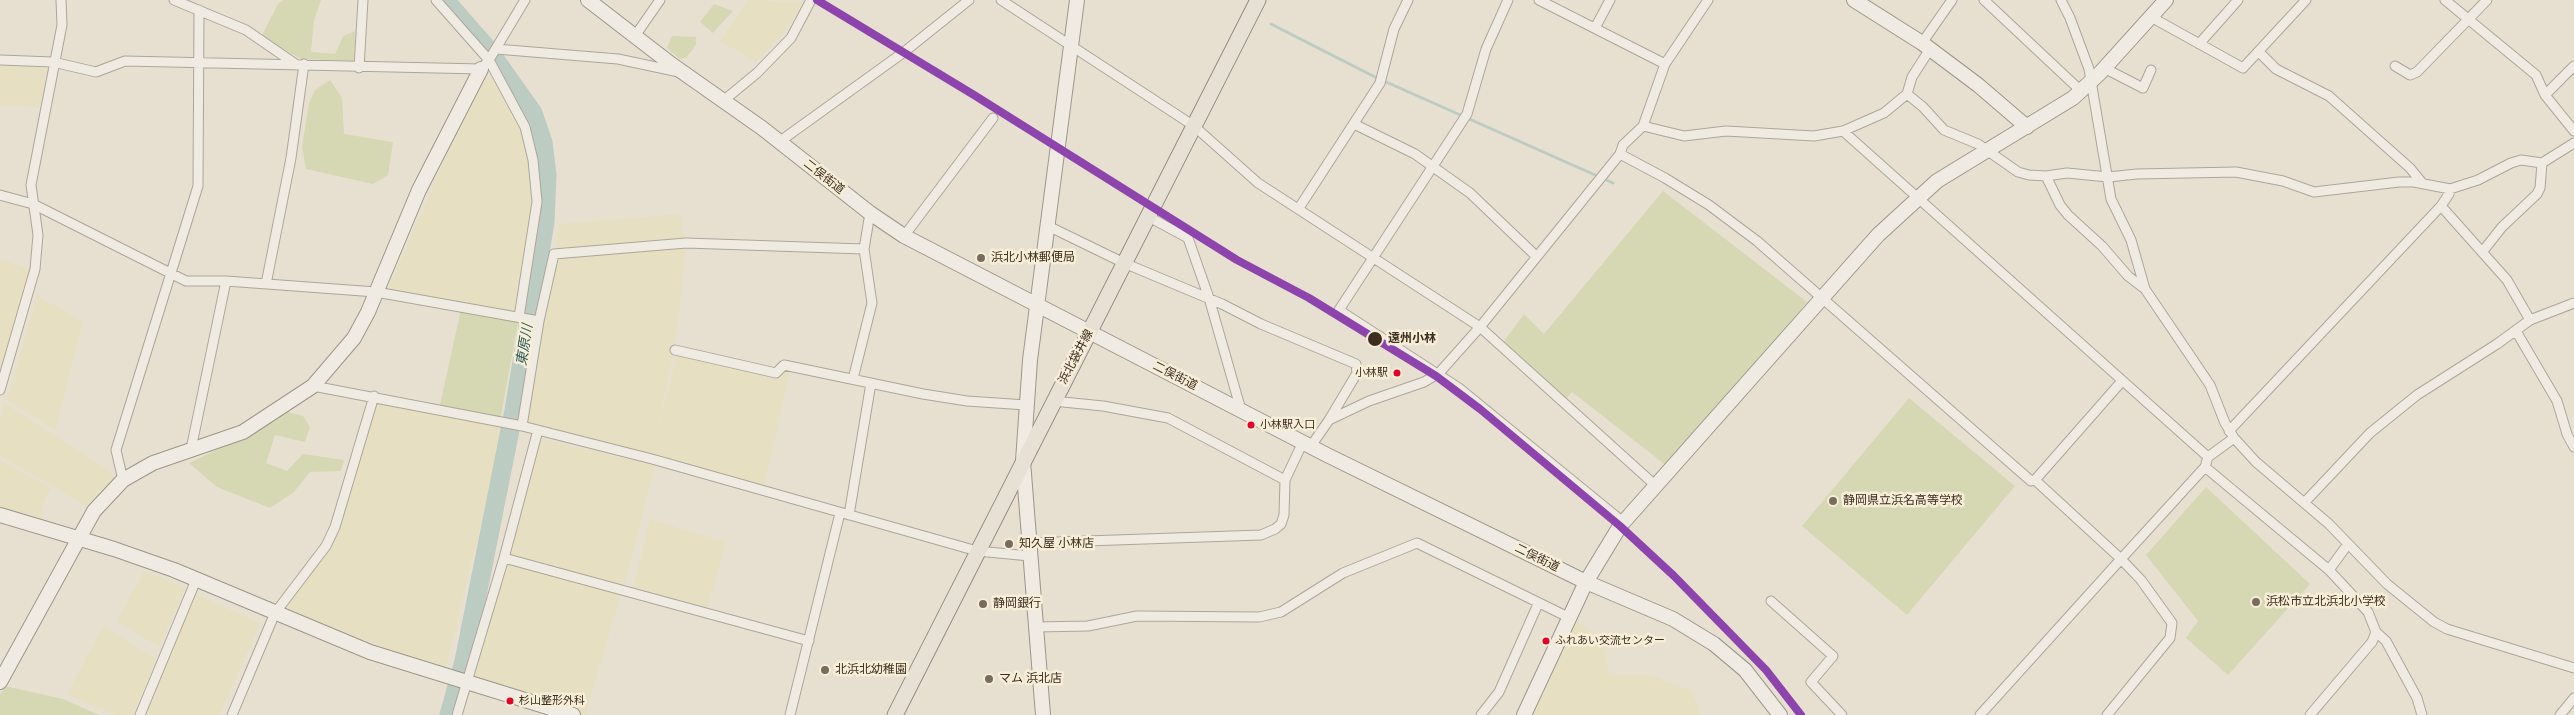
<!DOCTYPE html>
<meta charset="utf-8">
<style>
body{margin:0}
canvas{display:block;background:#e7e0d1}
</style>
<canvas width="2574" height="715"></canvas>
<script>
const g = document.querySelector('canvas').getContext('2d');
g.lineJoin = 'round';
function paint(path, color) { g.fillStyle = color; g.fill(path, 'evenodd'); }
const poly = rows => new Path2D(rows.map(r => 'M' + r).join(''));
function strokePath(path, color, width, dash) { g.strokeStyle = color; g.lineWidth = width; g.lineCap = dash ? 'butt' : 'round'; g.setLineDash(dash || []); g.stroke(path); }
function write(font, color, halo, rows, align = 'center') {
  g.font = font + ' "Noto Serif","Noto Sans JP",serif'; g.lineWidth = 5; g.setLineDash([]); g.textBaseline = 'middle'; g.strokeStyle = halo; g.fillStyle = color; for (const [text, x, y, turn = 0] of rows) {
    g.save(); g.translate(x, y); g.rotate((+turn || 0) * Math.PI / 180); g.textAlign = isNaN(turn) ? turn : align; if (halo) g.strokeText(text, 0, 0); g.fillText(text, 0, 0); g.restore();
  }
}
paint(poly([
 [748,0,803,2,784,33,756,62,720,41],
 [0,66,47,68,40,107,0,106],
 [495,76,502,95,516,109,530,148,535,221,519,317,388,289,480,79],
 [680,214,686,243,677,336,657,433,678,351,765,371,791,366,763,491,652,459,524,432,559,224],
 [0,259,31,269,0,371],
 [37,295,83,322,55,430,7,400],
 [374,396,506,422,445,671,285,610,331,535],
 [4,403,114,474,114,480,89,507,0,456,0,420],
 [536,438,655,465,633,554,585,715,575,715,472,677],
 [0,460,51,488,40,510,44,514,41,521,0,509],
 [650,519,726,542,708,607,632,592],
 [144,571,186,587,159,647,117,621],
 [195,594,260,623,220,715,147,715],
 [1570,618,1603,638,1609,675,1651,675,1692,691,1701,715,1526,715],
 [103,626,156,659,133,715,114,715,67,694]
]), '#e6dfc2');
paint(poly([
 [283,0,321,0,314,20,311,52,335,54,343,36,355,31,354,61,301,59,261,37,278,4],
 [714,4,733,11,713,33,700,22],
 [672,36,696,37,696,45,686,58,680,59,667,48],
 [330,80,342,98,344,134,393,142,388,175,373,184,306,169,302,147,309,103,315,90],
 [1663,191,1807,302,1667,466,1572,392,1565,400,1502,344,1524,314,1544,334],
 [461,309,519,317,500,421,440,405],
 [1909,398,2015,486,1907,615,1802,526],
 [288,412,303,416,310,427,305,442,275,435,266,463,287,471,303,454,344,460,341,471,310,472,294,492,270,508,217,487,189,463,256,431],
 [2206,487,2310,584,2228,675,2186,638,2198,621,2146,555],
 [5,686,63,699,99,715,0,715,0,695]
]), '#d6d7b3');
strokePath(poly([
 [1271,24,1375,77,1613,183]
]), '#bcccc2', 3);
strokePath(poly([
 [445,0,487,48,533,113,543,142,547,175,545,222,514,410,464,661,449,715]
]), '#bcccc2', 19);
const street = poly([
 [174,0,246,30,294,63],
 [436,0,489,60,525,127,533,160,537,202,519,317],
 [1001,0,1194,126,1258,183,1480,327,1656,486],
 [1508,0,1486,49,1467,114,1339,310,1459,388,1623,522],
 [1539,0,1665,64],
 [1984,0,2081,91],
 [2061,0,2070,18,2089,69,2111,199,2131,240,2145,289,2210,385,2225,423,2234,438,2256,462,2329,524,2387,584,2434,622,2447,629,2574,668],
 [2445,0,2536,75,2545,95,2574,131],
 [2151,17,2243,68,2306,0],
 [1595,28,1610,0],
 [635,36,660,0],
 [1922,43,1952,0],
 [2199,44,2238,0],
 [496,49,618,59,679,72],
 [2259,52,2276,69,2329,96,2410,168,2423,184],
 [0,60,53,62,96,72,125,61,481,69,489,60,525,0],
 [2395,66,2410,75,2417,72,2487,0],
 [359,68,363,0],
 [2104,68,2143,88,2151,70],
 [1907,94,1923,107,1944,130,1978,144,2018,172,2029,175,2046,176,2067,173,2108,177,2137,174,2236,172,2283,181,2314,192,2399,182,2414,182,2450,189,2478,180,2511,163,2521,160,2542,163,2574,143],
 [2545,95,2574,66],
 [723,101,757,73,791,38,811,0],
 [1354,124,1415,154,1470,193,1536,256],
 [1643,126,1684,136,1726,131,1814,136,1843,131,1884,113,1907,94,1912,77,1930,49],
 [1843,131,2208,457],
 [779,142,904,52,969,0],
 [1620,154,1623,145,1643,126,1665,64,1708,0],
 [2046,176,2060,205,2068,215,2102,246,2128,276,2145,289],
 [0,195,33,204,186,281,226,281,376,292,539,321],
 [2441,206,2507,280,2530,320],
 [1299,208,1380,83,1394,29,1408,0],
 [1147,216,1188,238,1209,298,1241,410],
 [1048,226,1124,263,1222,304,1261,324,1356,364,1357,373,1329,420],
 [904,236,993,118],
 [2483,251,2502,227,2537,194,2540,188,2542,163],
 [266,284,291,158,304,64],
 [2516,331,2557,401,2567,434,2574,447],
 [675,350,776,373,784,365,923,394,967,401,1026,405],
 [853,379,872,303,864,249,870,213],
 [313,386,522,426,652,459,977,551,1030,556],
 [0,390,35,269,38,235,31,185,62,25,61,0],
 [1053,401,1103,406,1168,418,1285,480],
 [522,426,539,321,554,254,686,243,864,249],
 [2229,431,2441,206,2449,194,2450,189],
 [1311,446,1329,420,1369,401,1424,382,1439,373,1480,327,1620,154,1665,178,1709,205,1757,241,2031,481,2035,480,2121,559,1980,715],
 [191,449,226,281],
 [2205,467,2329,570,2368,612,2376,632,2386,641,2417,698,2422,715],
 [123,480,116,450,198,186,199,10],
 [2035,480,2122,381],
 [2304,503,2370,433,2417,395,2497,344,2530,320,2574,303],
 [849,515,871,383],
 [1028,543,1261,535,1275,529,1281,524,1284,515,1285,480,1303,442],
 [504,558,809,641],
 [2329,570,2348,544],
 [1771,601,1833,656,1811,682,1842,715],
 [1036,627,1088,626,1137,616,1259,617,1281,612,1343,573,1417,543,1570,618],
 [140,715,196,580],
 [232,715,275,613,326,546,335,527,374,396],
 [457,715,504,558,538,430],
 [790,715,840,513],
 [1481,715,1499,692,1538,604],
 [2107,715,2170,638,2172,623,2141,580,2121,559,2205,467,2208,457,2234,438],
 [2310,715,2372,642,2376,632],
 [2560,715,2574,698]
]);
const secondary = poly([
 [588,0,671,64,762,128,870,213,904,236,1327,455,1586,582,1673,619,1714,644,1745,670,1780,715],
 [1854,0,1922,43,1978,85,2027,127],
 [0,515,114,549,174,570,370,652,573,715],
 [0,682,94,511,123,480,153,463,243,432,313,386,354,338,368,312,419,190,481,69],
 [1043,715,1023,461,1030,360,1077,0],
 [1524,715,1586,582,1620,526,1878,235,1937,181,2073,98,2100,73,2166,0]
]);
const primary = poly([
 [895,715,1258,0]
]);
strokePath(street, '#ada599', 11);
strokePath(secondary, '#9c958a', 16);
strokePath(primary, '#928b80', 17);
strokePath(street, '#efebe3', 9);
strokePath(secondary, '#efebe3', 14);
strokePath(primary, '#e6e1d4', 15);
strokePath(poly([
 [817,0,974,95,1237,260,1309,298,1436,376,1480,409,1620,526,1674,576,1766,670,1801,715]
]), '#8e44ad', 8);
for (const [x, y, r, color] of [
 [981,258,5,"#786c5e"],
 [1375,339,8,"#3d2e20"],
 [1397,373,4.5,"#e4002b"],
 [1251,425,4.5,"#e4002b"],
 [1833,501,5,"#786c5e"],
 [1009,544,5,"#786c5e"],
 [2256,602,5,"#786c5e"],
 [983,604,5,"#786c5e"],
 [1546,641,4.5,"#e4002b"],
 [825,670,5,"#786c5e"],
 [989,679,5,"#786c5e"],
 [510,701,4.5,"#e4002b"]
]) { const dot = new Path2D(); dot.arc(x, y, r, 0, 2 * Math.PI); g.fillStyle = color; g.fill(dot); strokePath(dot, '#f7eed8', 2); }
write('11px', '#3d2e20', '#f7eed8', [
 ["小林駅",1388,373,"right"],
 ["小林駅入口",1260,425],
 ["ふれあい交流センター",1555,641],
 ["杉山整形外科",519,701]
], 'left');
write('12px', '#3d2e20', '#f7eed8', [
 ["二俣街道",824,177,38],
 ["浜北袋井線",1076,357,-62],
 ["二俣街道",1175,376,27],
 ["二俣街道",1537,558,26]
]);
write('12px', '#3d2e20', '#f7eed8', [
 ["浜北小林郵便局",991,258],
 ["静岡県立浜名高等学校",1843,501],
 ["知久屋 小林店",1019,544],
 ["浜松市立北浜北小学校",2266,602],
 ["静岡銀行",993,604],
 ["北浜北幼稚園",835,670],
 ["マム 浜北店",999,679]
], 'left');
write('bold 12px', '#3d2e20', '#f7eed8', [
 ["遠州小林",1388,339]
], 'left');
write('italic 14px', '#2f5d5a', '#f7eed8', [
 ["東原川",525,345,-81]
]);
</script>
